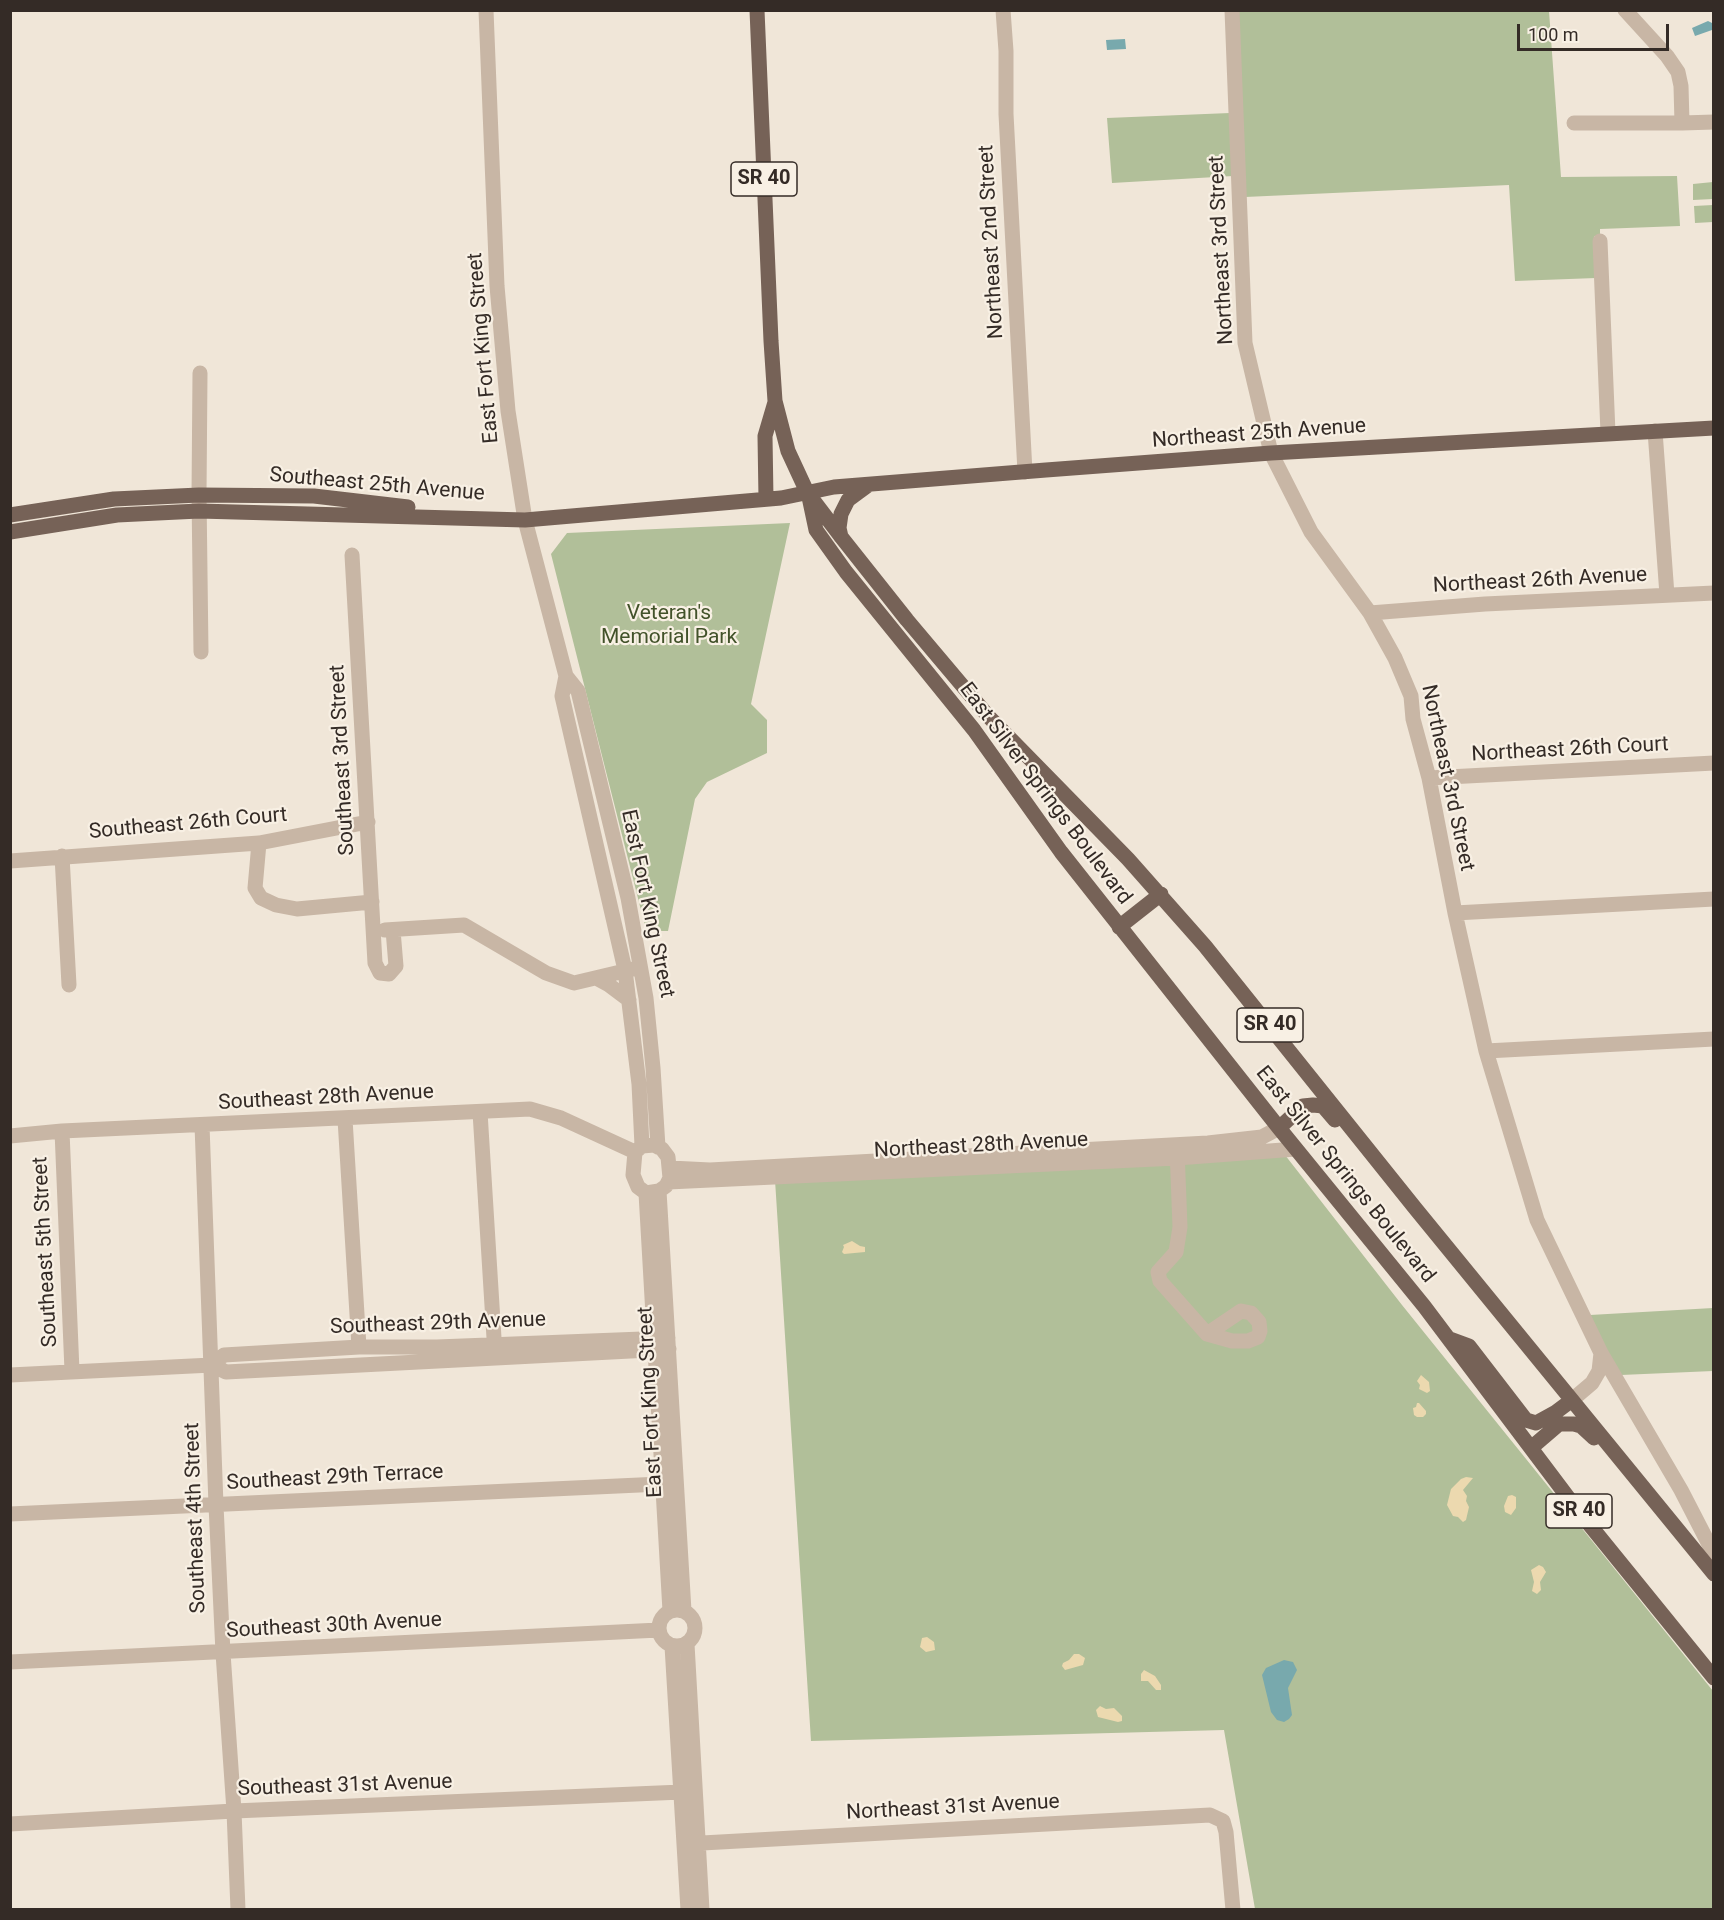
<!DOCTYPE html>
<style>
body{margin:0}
#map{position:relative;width:1724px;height:1920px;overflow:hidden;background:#f0e6d8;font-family:Roboto,sans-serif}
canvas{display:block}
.frame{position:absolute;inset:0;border:12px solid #342b26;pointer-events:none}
.scale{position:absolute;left:1517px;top:24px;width:152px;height:27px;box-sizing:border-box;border:3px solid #342b26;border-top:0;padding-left:8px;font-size:18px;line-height:21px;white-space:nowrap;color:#342b26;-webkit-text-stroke:4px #f8f0e4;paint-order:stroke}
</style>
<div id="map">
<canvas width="1724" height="1920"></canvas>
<div class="frame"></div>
<div class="scale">100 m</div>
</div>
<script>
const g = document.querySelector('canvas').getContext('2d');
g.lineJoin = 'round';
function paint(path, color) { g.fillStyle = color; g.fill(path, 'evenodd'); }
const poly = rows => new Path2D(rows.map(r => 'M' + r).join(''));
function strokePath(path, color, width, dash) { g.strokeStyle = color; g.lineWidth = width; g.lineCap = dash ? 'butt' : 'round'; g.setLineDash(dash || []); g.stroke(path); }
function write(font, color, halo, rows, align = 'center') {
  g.font = font + ' Roboto,sans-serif'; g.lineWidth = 4.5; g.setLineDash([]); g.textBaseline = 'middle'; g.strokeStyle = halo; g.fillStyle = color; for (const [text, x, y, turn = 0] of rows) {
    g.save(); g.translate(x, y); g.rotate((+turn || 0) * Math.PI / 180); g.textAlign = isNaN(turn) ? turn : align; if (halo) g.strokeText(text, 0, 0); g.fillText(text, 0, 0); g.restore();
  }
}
paint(poly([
 [1238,11,1549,11,1561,177,1677,176,1680,226,1600,229,1600,236,1594,236,1596,278,1515,281,1509,185,1245,197],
 [1230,113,1233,176,1112,183,1107,118],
 [1713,182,1713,199,1693,200,1693,184],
 [1713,205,1713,222,1695,223,1694,206],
 [790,523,751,704,767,720,767,753,707,782,695,799,668,931,652,931,645,926,551,554,567,533],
 [1285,1155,1402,1305,1713,1691,1713,1909,1255,1909,1224,1730,811,1741,775,1180],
 [1713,1308,1713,1371,1621,1375,1607,1352,1590,1315]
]), '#b1bf99');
paint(poly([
 [852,1241,860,1246,865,1247,865,1252,844,1254,842,1252,844,1247,843,1245],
 [1421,1375,1429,1382,1430,1391,1427,1393,1419,1389,1420,1385,1417,1381],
 [1417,1403,1419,1403,1426,1411,1426,1414,1423,1417,1417,1417,1414,1415,1413,1408,1416,1407],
 [1466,1477,1473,1478,1463,1490,1467,1496,1466,1501,1469,1507,1466,1520,1463,1522,1458,1517,1453,1516,1447,1505,1451,1489,1461,1479],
 [1512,1495,1516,1497,1516,1508,1511,1515,1505,1512,1504,1506,1508,1496],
 [1539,1565,1543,1567,1546,1572,1540,1582,1541,1590,1537,1594,1532,1591,1534,1582,1531,1570],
 [927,1637,934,1642,935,1650,926,1652,920,1647,922,1638],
 [1074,1654,1079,1654,1085,1658,1083,1665,1065,1670,1062,1666,1063,1663,1069,1660],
 [1144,1670,1155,1676,1161,1685,1161,1690,1156,1690,1148,1681,1141,1681,1141,1674],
 [1100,1706,1106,1709,1114,1708,1122,1716,1122,1721,1118,1722,1098,1717,1096,1710]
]), '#ecd9af');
paint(poly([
 [1708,21,1712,23,1712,30,1695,36,1692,28],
 [1125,39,1126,49,1107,50,1106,40],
 [1284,1660,1293,1662,1297,1670,1288,1688,1292,1715,1289,1719,1284,1722,1277,1720,1271,1712,1262,1675,1266,1668]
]), '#78a9ad');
strokePath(poly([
 [486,10,497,286,508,411,525,520,566,676,578,691,628,898,646,998,653,1068,658,1147],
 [1003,10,1006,51,1006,114,1025,472],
 [1232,10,1245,343,1271,453,1311,532,1370,613,1395,658,1411,696,1413,719,1429,778,1455,913,1486,1051,1537,1220,1601,1353,1681,1490,1714,1554],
 [1625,10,1667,56,1678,72,1681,86,1682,123,1714,122],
 [1574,123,1682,123],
 [1600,241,1608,433],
 [200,373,199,495,201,652],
 [1655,431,1667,595],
 [352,555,375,963,380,973,389,974,396,966,393,930],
 [1370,613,1485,604,1714,593],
 [566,676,562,696,625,970,639,1084,642,1146],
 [1429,778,1714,763],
 [259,843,255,888,261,898,276,905,297,909,372,902],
 [62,856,69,985],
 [10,861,259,843,368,822],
 [1455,913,1714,899],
 [385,930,464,925,546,973,574,983,633,969],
 [596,978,609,985,629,1000],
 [1486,1051,1714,1039],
 [480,1112,495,1354],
 [345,1119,359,1347],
 [202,1125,216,1505,223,1653,234,1811,238,1910],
 [62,1131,72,1371],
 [10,1136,62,1131,530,1109,561,1118,635,1152],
 [654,1145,662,1149,668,1157,670,1178,666,1186,659,1191,646,1193,638,1187,633,1175,635,1152,642,1146,654,1145],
 [1177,1149,1180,1227,1176,1252,1158,1272,1160,1281,1207,1334,1232,1341,1248,1341,1258,1337,1260,1331,1259,1322,1251,1313,1241,1311,1207,1334],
 [670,1168,710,1170,1208,1143,1262,1137,1279,1128],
 [668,1182,1177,1158,1296,1149],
 [659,1191,684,1611],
 [646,1193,670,1611],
 [212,1365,224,1355,359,1347,437,1347,668,1338],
 [10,1375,212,1365,226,1372,669,1349],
 [1572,1400,1592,1383,1599,1371,1601,1353],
 [10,1514,661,1484],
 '659 1628a18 18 0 1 1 36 0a18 18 0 1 1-36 0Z',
 [687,1644,702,1910],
 [672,1646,688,1910],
 [10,1662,659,1630],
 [10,1824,234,1811,682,1792],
 [684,1844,1210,1815,1223,1821,1226,1832,1233,1910]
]), '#c8b6a5', 15);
strokePath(poly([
 [757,10,771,341,775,401,788,451,807,492,842,538,907,620,988,716,1128,859,1205,946,1415,1208,1714,1574],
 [809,497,816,530,846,572,974,730,1061,852,1279,1128,1424,1306,1576,1508,1714,1678],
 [766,499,765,436,775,402],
 [10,515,114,499,199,495,314,496,408,507],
 [10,532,117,515,199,511,525,520,781,498,834,487,1046,470,1271,453,1714,428],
 [841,537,839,528,841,514,848,500,867,486],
 [1119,927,1161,894],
 [1279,1128,1303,1106,1313,1105,1323,1106,1335,1120],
 [1450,1339,1469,1346,1526,1420,1536,1423,1556,1412,1572,1400],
 [1531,1448,1559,1424,1574,1424,1581,1426,1594,1438]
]), '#766257', 15);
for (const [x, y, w] of [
 [764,179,66],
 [1270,1025,66],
 [1579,1511,66]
]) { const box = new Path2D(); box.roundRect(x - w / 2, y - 17, w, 34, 4.5); g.fillStyle = '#f8f0e4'; g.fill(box); strokePath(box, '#342b26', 1.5); }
write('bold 20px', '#342b26', null, [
 ["SR 40",764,179],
 ["SR 40",1270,1025],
 ["SR 40",1579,1511]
]);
write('21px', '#342b26', '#f8f0e4', [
 ["Northeast 2nd Street",992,242,-93],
 ["Northeast 3rd Street",1222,250,-93],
 ["East Fort King Street",484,348,-95],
 ["Northeast 25th Avenue",1259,434,-4],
 ["Southeast 25th Avenue",377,485,5],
 ["Northeast 26th Avenue",1540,581,-3],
 ["Northeast 26th Court",1570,750,-3],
 ["Southeast 3rd Street",343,760,-93],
 ["Northeast 3rd Street",1447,778,78],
 ["East Silver Springs Boulevard",1045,794,53],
 ["Southeast 26th Court",188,824,-5],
 ["East Fort King Street",647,904,78],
 ["Southeast 28th Avenue",326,1098,-3],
 ["Northeast 28th Avenue",981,1146,-3],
 ["East Silver Springs Boulevard",1345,1175,51],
 ["Southeast 5th Street",46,1252,-93],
 ["Southeast 29th Avenue",438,1324,-2],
 ["East Fort King Street",651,1402,-93],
 ["Southeast 29th Terrace",335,1478,-3],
 ["Southeast 4th Street",196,1518,-92],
 ["Southeast 30th Avenue",334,1626,-3],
 ["Southeast 31st Avenue",345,1786,-2],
 ["Northeast 31st Avenue",953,1808,-3]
]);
write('21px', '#42522a', '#f8f0e4', [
 ["Veteran's",669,614],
 ["Memorial Park",669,638]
]);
</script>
